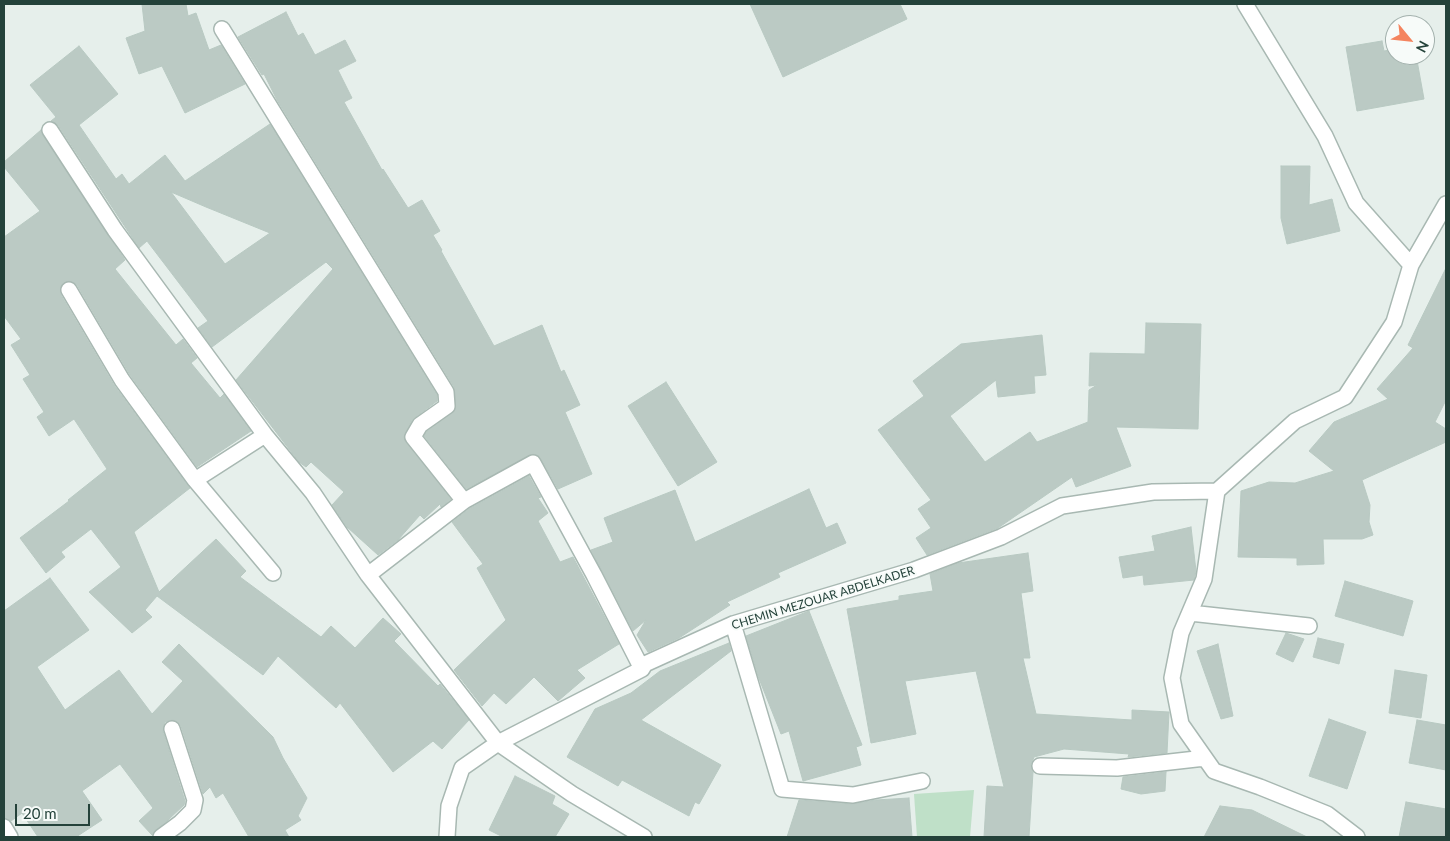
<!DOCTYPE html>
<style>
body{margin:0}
#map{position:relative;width:1450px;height:841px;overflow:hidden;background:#e6efeb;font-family:Lato,sans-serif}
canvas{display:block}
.frame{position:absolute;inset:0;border:5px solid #24423a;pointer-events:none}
.north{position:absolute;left:1385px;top:15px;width:50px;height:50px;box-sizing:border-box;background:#f7fbf9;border:1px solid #a3b1ad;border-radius:50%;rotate:118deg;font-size:14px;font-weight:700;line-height:20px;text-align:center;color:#24423a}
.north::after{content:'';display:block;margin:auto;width:18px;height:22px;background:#f4845f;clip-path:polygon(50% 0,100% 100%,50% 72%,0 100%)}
.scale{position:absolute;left:15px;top:804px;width:75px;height:22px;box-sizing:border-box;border:2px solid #24423a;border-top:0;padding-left:6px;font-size:15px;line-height:18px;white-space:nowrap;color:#24423a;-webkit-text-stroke:4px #f7fbf9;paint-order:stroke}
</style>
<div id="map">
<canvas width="1450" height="841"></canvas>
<div class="frame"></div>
<div class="north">N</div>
<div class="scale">20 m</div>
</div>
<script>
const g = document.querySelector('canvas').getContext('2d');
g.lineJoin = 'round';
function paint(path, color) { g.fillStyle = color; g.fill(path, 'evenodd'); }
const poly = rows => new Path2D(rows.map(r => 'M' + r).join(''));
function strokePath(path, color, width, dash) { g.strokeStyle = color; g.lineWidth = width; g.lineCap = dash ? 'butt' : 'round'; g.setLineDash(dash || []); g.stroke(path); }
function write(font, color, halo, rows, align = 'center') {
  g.font = font + ' Lato,sans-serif'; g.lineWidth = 4; g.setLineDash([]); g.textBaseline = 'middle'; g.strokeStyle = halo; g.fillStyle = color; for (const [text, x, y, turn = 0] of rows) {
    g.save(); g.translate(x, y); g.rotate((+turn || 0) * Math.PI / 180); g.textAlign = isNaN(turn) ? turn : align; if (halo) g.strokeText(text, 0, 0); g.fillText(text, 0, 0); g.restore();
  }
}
paint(poly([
 [974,790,970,837,917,837,914,794]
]), '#bfe0c8');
const building = poly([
 [142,4,186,4,188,16,196,13,209,50,221,45,245,84,185,113,162,66,139,74,126,38,145,31,142,4],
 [750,4,900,4,907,19,783,77,750,4],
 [286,12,298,36,303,33,315,55,345,40,356,61,338,70,352,98,344,102,382,170,383,169,408,208,422,200,440,231,433,235,442,250,441,251,494,346,542,325,561,372,564,370,580,405,565,412,592,474,558,489,541,459,533,454,466,489,424,436,427,431,455,410,454,387,277,100,264,74,262,75,238,37,286,12],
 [1382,41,1384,51,1395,49,1395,55,1416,55,1424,99,1357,111,1346,47,1382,41],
 [79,46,118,94,79,125,116,179,122,174,129,184,165,155,185,181,270,124,437,395,437,401,412,420,404,438,451,499,441,507,440,504,424,519,420,515,398,540,378,555,347,527,332,505,344,492,311,462,306,467,299,462,236,380,333,269,326,262,212,347,198,328,208,321,147,241,139,248,58,125,51,121,56,117,30,85,79,46],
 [171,192,206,207,270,233,225,264,171,192],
 [41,130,125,260,115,269,176,345,183,339,197,358,191,363,220,398,224,394,251,431,197,467,130,375,77,285,69,281,61,285,61,295,114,385,190,488,134,532,159,592,216,539,246,571,240,577,321,637,331,626,355,648,383,618,401,634,394,641,438,686,440,684,469,720,442,749,433,741,393,772,340,703,336,708,278,656,263,675,157,596,145,610,152,617,132,633,89,592,121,567,91,529,61,552,65,557,46,573,20,538,69,501,68,500,107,469,74,419,49,436,37,417,44,412,23,379,30,375,11,345,21,339,4,316,4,237,40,211,4,167,4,162,41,130],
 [1281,166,1310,166,1309,205,1332,199,1340,231,1287,244,1281,218,1281,166],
 [1446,268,1446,400,1435,422,1446,429,1446,442,1362,480,1370,505,1369,522,1373,535,1362,539,1323,539,1324,564,1297,565,1297,558,1238,557,1241,491,1269,482,1295,483,1334,471,1309,451,1334,422,1388,399,1377,389,1413,348,1408,345,1446,268],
 [1146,323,1201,324,1198,429,1116,427,1131,466,1076,487,1072,477,998,528,927,555,916,538,931,528,918,509,931,500,878,430,924,396,913,381,961,344,1042,335,1046,375,1034,376,1035,393,998,397,996,380,950,416,985,462,1030,432,1037,442,1088,422,1089,390,1097,385,1089,386,1090,353,1145,354,1146,323],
 [666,382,717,462,678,486,628,406,666,382],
 [529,476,541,497,538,498,548,513,538,521,560,562,573,557,619,644,577,670,585,678,558,701,534,677,506,704,494,693,482,706,454,670,506,620,477,568,483,564,452,522,469,509,529,476],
 [809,489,826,528,837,523,846,543,778,573,780,577,727,602,730,605,679,638,648,652,637,635,646,620,633,631,591,550,613,542,604,518,675,490,695,542,809,489],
 [1191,527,1196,571,1194,580,1144,585,1143,575,1123,578,1119,557,1155,551,1152,536,1191,527],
 [1028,553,1033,591,1021,593,1030,658,1023,658,1036,714,1132,720,1132,710,1169,712,1167,753,1128,757,1129,754,1064,749,1034,757,1031,765,1033,772,1029,837,984,837,987,786,1004,787,976,671,905,681,916,734,871,743,847,609,899,600,899,596,933,591,930,574,958,563,1028,553],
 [50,578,89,630,37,667,65,710,119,670,152,714,183,681,162,662,179,644,273,737,283,758,307,798,298,816,301,820,285,830,289,837,249,837,223,793,216,798,210,787,203,794,181,726,173,720,165,722,163,731,185,801,184,805,152,835,139,821,153,808,120,764,82,791,102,820,76,837,38,837,22,813,11,821,4,818,4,611,50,578],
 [1345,581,1413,601,1403,636,1335,616,1345,581],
 [809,611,862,745,856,747,861,765,803,781,789,731,781,734,758,676,746,636,809,611],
 [1286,633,1304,639,1293,662,1276,654,1286,633],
 [1318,638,1344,644,1339,664,1313,657,1318,638],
 [729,643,731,651,641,720,721,765,699,804,695,802,689,816,622,780,618,786,567,757,595,709,631,693,660,671,729,643],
 [1218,644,1233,716,1221,719,1197,651,1218,644],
 [1395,670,1427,675,1421,718,1389,713,1395,670],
 [1329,719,1366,732,1347,789,1309,776,1329,719],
 [1417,720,1446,725,1446,770,1409,763,1417,720],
 [1166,772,1165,791,1141,794,1121,789,1123,777,1166,772],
 [515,776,555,796,552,804,569,814,555,837,503,837,489,830,515,776],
 [909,798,912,837,787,837,799,800,852,804,876,800,909,798],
 [1406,802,1446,809,1446,837,1399,837,1406,802],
 [1220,806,1252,810,1307,837,1204,837,1220,806]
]);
paint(building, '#bbcac4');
strokePath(building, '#b8c9c2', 1);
const minor = poly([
 [1245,4,1325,136,1356,203,1411,265],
 [222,29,446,392,447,406,420,425,413,437,464,501,368,575],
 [50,130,115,230,265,435,313,493,368,575,498,743,572,794,644,837],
 [69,290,122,380,195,480,273,573],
 [195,480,265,435],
 [1217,491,1204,579,1181,633,1172,678,1181,724,1214,771,1260,787,1327,814,1357,837],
 [1217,491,1295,421,1345,397,1394,322,1411,265,1446,204],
 [464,501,533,463,594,575,642,669],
 [1190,613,1309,626],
 [733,624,782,789,853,795,922,781],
 [1040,766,1117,768,1205,758],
 [4,827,10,837],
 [161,837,180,823,193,810,195,800,172,729],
 [447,837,449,806,462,768,498,743,642,669,645,664,733,624,914,570,1001,537,1062,506,1153,492,1217,491]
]);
strokePath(minor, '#a8b8b2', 18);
strokePath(minor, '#fff', 15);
write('12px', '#24423a', '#f7fbf9', [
 ["CHEMIN MEZOUAR ABDELKADER",823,598,-17]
]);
</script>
